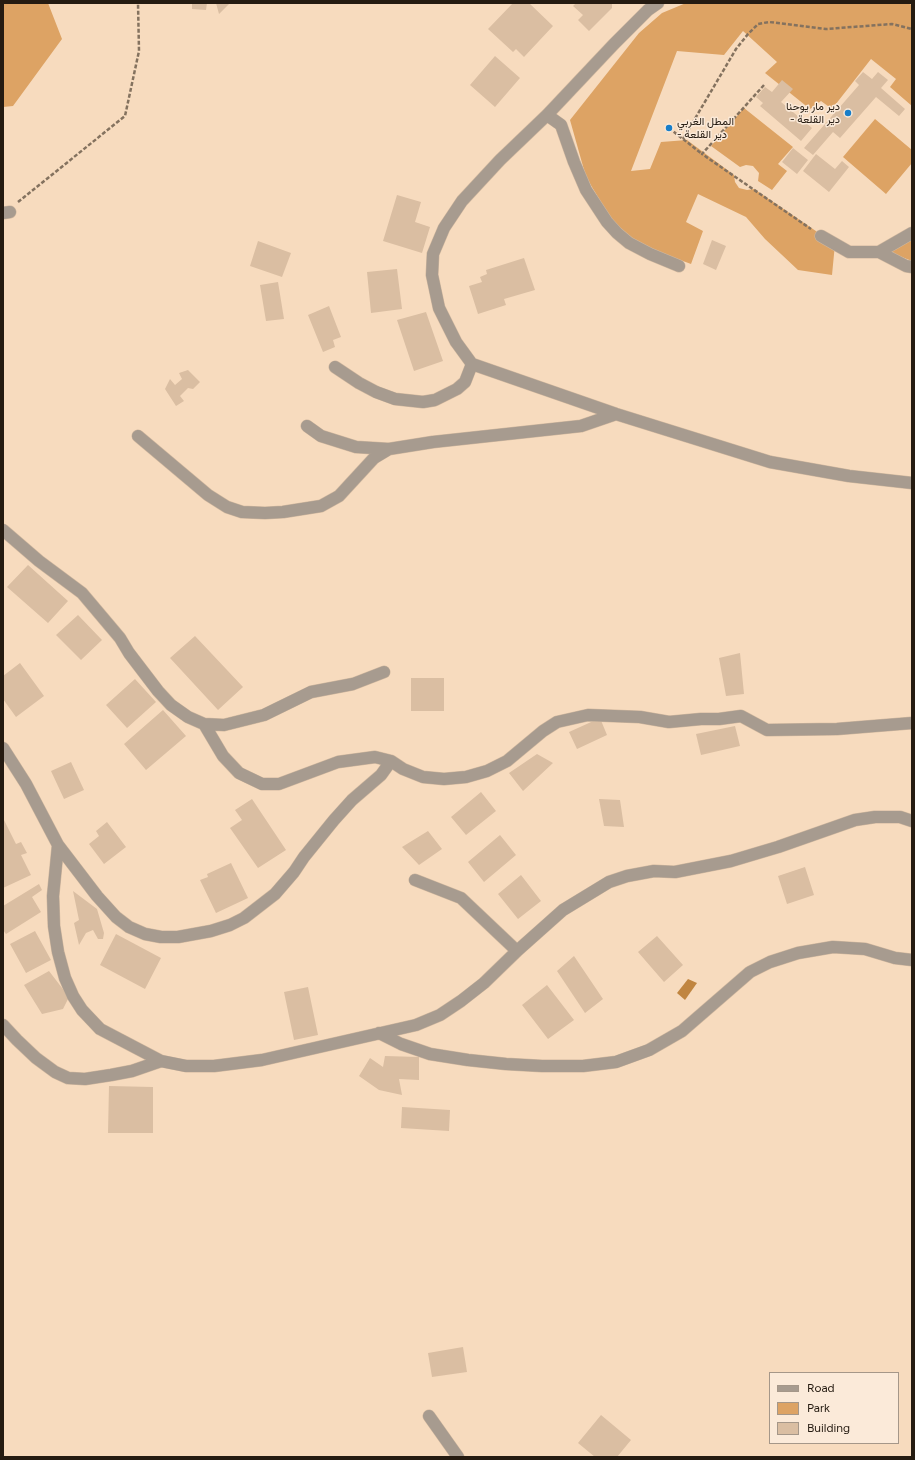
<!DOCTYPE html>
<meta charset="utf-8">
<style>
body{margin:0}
#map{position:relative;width:915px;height:1460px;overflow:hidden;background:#f7dbbe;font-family:Figtree,sans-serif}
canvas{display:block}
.frame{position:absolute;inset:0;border:4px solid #251b11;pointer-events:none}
.legend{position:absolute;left:769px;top:1372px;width:130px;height:72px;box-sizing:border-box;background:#fbead9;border:1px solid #a59789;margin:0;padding:5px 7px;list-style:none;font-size:12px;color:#251b11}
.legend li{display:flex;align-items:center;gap:8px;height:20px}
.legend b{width:20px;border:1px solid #a59789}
</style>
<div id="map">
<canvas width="915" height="1460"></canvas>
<div class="frame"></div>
<ul class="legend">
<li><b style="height:5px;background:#a79b8f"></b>Road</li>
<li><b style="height:11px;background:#dda364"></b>Park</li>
<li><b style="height:11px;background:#dabea2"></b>Building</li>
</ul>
</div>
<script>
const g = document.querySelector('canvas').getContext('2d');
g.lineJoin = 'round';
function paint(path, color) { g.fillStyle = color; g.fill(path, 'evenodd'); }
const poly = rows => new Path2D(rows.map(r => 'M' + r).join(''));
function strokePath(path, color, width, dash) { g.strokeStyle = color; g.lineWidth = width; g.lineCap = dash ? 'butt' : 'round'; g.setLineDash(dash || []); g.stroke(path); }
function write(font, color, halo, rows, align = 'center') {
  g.font = font + ' Figtree,Vazirmatn,sans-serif'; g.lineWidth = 3; g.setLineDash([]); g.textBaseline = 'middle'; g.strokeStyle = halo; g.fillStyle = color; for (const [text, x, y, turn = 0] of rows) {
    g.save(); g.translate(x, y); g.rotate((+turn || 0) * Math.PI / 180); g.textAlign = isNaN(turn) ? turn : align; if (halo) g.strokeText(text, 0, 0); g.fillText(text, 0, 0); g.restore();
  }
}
paint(poly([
 [3,3,48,3,62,39,13,106,3,107],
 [686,3,907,3,912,5,912,106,890,87,896,79,871,59,832,109,821,101,810,109,765,73,777,62,743,31,724,55,677,51,631,171,650,169,661,142,687,140,734,175,735,182,739,188,747,190,754,189,835,244,832,275,798,270,765,239,746,217,698,194,686,222,703,231,691,264,637,244,615,226,586,177,570,120,639,33,662,13],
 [744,108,793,147,778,164,787,171,772,190,758,181,759,173,753,166,746,165,740,167,711,146],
 [875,119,912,150,912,163,886,194,843,157],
 [912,240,912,261,888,252]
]), '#dda364');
paint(poly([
 [688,979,697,983,685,1000,677,993]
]), '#c08540');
paint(poly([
 [192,3,207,3,206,10,192,9],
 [216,3,230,3,219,14],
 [513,3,529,3,553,26,524,57,516,49,513,52,488,29],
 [576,3,612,3,612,8,589,31,578,20,583,15,573,6],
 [495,56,520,78,495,107,470,85],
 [863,72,872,79,878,72,888,80,881,88,905,109,899,116,876,97,840,138,833,132,813,155,804,148,859,85,855,81],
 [782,80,793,89,781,102,812,128,801,141,760,106,763,103,756,97,765,87,772,92],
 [793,148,808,160,797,174,782,162],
 [816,154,835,169,842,161,849,167,829,192,803,171],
 [397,195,421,202,415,222,430,227,422,253,383,241],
 [712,240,726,246,716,270,703,264],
 [258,241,291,253,282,277,250,266],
 [524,258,535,290,504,299,506,305,478,314,469,286,482,282,480,277,487,274,486,270],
 [397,269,402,309,371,313,367,272],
 [278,282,284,319,266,321,260,285],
 [329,306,341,337,333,340,335,347,323,352,308,315],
 [426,312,443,361,414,371,397,320],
 [188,370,200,382,193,389,188,388,180,396,184,401,176,406,165,389,170,379,175,385,182,379,179,373],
 [28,565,68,601,48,623,7,587],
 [78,615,102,640,81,660,56,635],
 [195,636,243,687,218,710,170,658],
 [740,653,744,694,726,696,719,658],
 [20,663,44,696,16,717,3,699,3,676],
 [411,678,444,678,444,711,411,711],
 [135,679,156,702,127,728,106,705],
 [163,710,186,736,146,770,124,744],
 [600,718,607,735,577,749,569,732],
 [735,726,740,746,701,755,696,734],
 [537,754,553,763,523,791,509,773],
 [71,762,84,790,64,799,51,771],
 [481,792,496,811,466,835,451,817],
 [252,799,286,850,258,868,230,828,242,820,235,810],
 [599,799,620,800,624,827,604,826],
 [3,818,16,844,21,842,27,853,21,855,31,875,3,888],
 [107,822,126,847,104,864,89,844,99,836,96,831],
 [428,831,442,849,419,865,402,847],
 [500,835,516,855,484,882,468,862],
 [231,863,248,898,216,913,200,880,208,877,207,874],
 [805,867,814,895,787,904,778,876],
 [521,875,541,901,518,919,498,894],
 [39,884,42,890,32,897,41,912,6,934,3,930,3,906],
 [73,891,97,909,104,933,103,939,98,939,93,930,86,933,79,945,74,923,79,920],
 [35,931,51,960,26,973,10,944],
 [116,934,161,958,145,989,100,965],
 [657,936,683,965,664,982,638,952],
 [574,956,603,999,585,1013,557,971],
 [49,971,69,997,63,1009,42,1014,24,985],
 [547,985,574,1020,548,1039,522,1005],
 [308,987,318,1035,294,1040,284,992],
 [385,1056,419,1057,419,1080,399,1079,402,1095,379,1090,359,1076,370,1058,383,1067],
 [109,1086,153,1087,153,1133,108,1133],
 [402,1107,450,1110,449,1131,401,1128],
 [463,1347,467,1372,432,1377,428,1353],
 [601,1415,631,1440,617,1457,595,1457,578,1443]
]), '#dabea2');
const minor = poly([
 [658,3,648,10,614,44,547,115,500,160,462,201,444,228,433,254,432,275,439,308,456,342,472,364,616,414,770,462,849,476,912,483],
 [547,115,561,125,574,162,586,190,607,222,617,233,629,243,650,254,679,266],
 [3,213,10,212],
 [821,236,849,252,879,252,912,233],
 [879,252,906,266,912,267],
 [335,367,359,383,376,392,395,399,423,402,435,400,457,389,465,382,472,364],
 [307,426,321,436,356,447,389,449],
 [138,436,208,495,227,507,242,512,265,513,283,512,321,506,339,496,374,458,389,449,433,442,581,426,616,414],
 [3,530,39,561,82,593,120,638,129,653,158,691,171,705,188,717,204,724,223,756,239,773,262,784,279,784,338,762,375,757,391,761,381,775,352,800,334,820,304,857,294,872,275,894,244,918,230,925,211,931,178,937,161,937,145,934,129,927,116,917,97,896,58,845,26,784,3,748],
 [204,724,224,725,264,715,311,692,353,684,384,672],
 [391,761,403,769,423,777,444,779,466,777,487,771,507,761,543,731,557,722,588,715,640,717,669,722,701,719,719,719,741,716,767,730,837,729,912,723],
 [58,845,53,896,54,926,58,952,65,978,73,996,82,1010,100,1029,161,1061,186,1066,214,1066,262,1060,416,1025,440,1015,461,1001,484,983,517,951,563,910,609,882,627,876,654,871,675,872,731,861,778,847,855,820,875,817,900,817,912,821],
 [415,880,461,898,517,951],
 [3,1025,17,1040,36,1058,55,1072,68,1078,85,1079,111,1075,132,1071,161,1061],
 [379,1033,401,1044,430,1054,468,1060,506,1064,542,1066,583,1066,616,1062,649,1050,682,1031,750,972,770,962,798,953,833,947,865,949,895,958,912,960],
 [429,1416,458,1457]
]);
strokePath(minor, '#d1b89f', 13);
strokePath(poly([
 [764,85,702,154,811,229],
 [669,128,702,154],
 [683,139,736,49,748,34,758,24,769,22,826,29,892,24,912,29],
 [18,202,125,116,139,51,138,3]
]), '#84725f', 2.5, [4, 2]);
strokePath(minor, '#a79b8f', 12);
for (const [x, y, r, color] of [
 [848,113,4,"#187ec9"],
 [669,128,4,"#187ec9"]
]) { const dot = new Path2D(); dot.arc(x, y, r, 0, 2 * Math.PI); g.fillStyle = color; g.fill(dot); strokePath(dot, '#fbead9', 1.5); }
write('11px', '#251b11', '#fbead9', [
 ["دير مار يوحنا",840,107],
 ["- دير القلعة",840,120],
 ["المطل الغربي",677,122,"left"],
 ["- دير القلعة",677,135,"left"]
], 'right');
</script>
